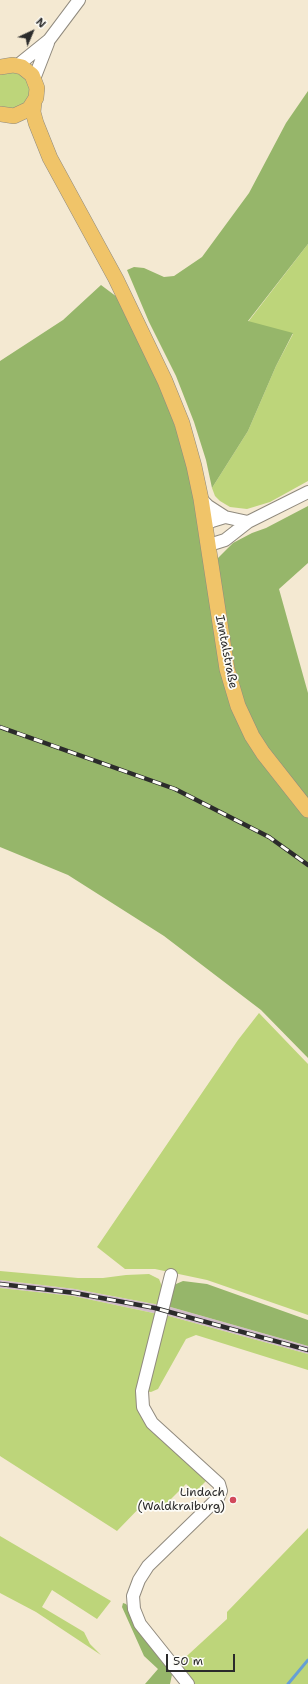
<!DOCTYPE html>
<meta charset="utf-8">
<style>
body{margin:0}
#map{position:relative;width:308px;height:1684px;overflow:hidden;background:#f4e9d2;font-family:"Shantell Sans",sans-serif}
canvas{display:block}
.north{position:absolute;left:12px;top:12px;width:40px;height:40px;-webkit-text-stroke:3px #fdfcf7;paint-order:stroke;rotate:44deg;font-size:11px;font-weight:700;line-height:16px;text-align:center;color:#2b2b2b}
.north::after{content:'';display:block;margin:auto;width:14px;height:18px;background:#2b2b2b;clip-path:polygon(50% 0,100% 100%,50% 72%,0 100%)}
.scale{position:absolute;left:166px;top:1654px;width:69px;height:18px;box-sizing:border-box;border:2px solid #2b2b2b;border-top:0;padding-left:5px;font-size:12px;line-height:14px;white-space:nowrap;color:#2b2b2b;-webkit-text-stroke:3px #fdfcf7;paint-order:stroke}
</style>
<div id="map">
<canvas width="308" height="1684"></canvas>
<div class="north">N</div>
<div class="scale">50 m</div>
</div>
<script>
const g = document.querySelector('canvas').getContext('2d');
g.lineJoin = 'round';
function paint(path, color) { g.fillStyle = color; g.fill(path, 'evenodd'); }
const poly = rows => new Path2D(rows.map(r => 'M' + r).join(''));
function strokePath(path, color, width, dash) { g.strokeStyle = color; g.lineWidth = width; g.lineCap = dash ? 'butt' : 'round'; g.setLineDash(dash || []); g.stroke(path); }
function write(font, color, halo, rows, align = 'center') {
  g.font = font + ' "Shantell Sans",sans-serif'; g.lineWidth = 3.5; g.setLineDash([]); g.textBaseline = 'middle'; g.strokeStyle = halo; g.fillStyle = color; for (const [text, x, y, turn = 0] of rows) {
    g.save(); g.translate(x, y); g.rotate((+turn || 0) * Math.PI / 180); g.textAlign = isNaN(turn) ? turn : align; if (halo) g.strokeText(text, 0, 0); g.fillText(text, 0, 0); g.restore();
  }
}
paint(poly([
 [0,1280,75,1289,160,1305,158,1314,73,1296,0,1288],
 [167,1306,308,1346,308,1354,165,1315]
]), '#d1bdc9');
paint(poly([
 [4,72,24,74,33,92,21,109,5,109,0,106,0,74],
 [308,244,308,481,270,502,247,509,230,507,220,501,215,496,212,488,248,431,276,366,293,334,248,322],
 [259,1013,308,1064,308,1315,207,1280,155,1269,125,1269,97,1247,238,1040],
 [0,1271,78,1278,103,1278,126,1275,149,1274,159,1279,163,1289,160,1305,75,1289,0,1280],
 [0,1288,73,1296,158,1314,141,1408,209,1478,195,1492,186,1484,159,1511,147,1500,117,1531,0,1456],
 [165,1315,308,1354,308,1370,196,1335,186,1339,158,1389,151,1392,145,1391],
 [308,1528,308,1684,192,1684,177,1665,227,1619,227,1612],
 [0,1536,111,1601,97,1619,52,1590,42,1607,84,1632,90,1644,101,1655,36,1612,0,1593]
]), '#bdd57a');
paint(poly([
 [308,91,308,244,248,321,293,333,276,366,248,431,212,488,206,460,194,422,176,376,149,322,127,270,134,267,144,268,164,277,174,276,202,257,249,193,286,123],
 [101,285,121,300,161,384,189,468,228,688,308,816,308,1058,261,1010,164,936,68,875,0,847,0,361,63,320],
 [308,506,308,563,279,589,308,693,308,804,268,754,235,685,215,561,233,543,252,533,266,528],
 [183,1281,207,1284,308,1320,308,1346,167,1306,171,1289,176,1284],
 [123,1603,126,1604,173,1670,170,1684,145,1684,158,1669,144,1656,122,1607]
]), '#96b66a');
strokePath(poly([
 [288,1684,308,1660]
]), '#669fd5', 3);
const minor = poly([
 [18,65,49,40,79,0],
 [34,79,48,43],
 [201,499,208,506,225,517],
 [205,525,212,521,225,517,248,522],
 [209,545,225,540,248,522,308,492],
 [171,1275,142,1391,143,1407,152,1423,219,1484,221,1491,218,1498,148,1566,139,1580,133,1596,134,1609,140,1624,188,1684]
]);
const major = poly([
 [0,67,13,65,22,67,32,75,37,88,36,98,29,109,14,116,0,114],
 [34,103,33,112,36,123,50,158,116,279,165,381,182,423,194,466,201,499,227,669,238,706,252,736,263,753,308,810]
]);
strokePath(minor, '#908a7e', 14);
strokePath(major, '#908a7e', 16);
strokePath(minor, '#fff', 12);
strokePath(major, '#f0c469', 15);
const rail = poly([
 [0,727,175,789,269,837,308,865],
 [0,1284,75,1293,155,1308,308,1350]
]);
strokePath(rail, '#2b2b2b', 4.5);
strokePath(rail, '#fdfcf7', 3, [9]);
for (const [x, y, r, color] of [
 [233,1500,4,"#d1495b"]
]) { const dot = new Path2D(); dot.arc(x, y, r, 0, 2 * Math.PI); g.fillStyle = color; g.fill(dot); strokePath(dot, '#fdfcf7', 1.5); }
write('12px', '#2b2b2b', '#fdfcf7', [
 ["Inntalstraße",226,652,79]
]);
write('12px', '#2b2b2b', '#fdfcf7', [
 ["Lindach",225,1493],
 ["(Waldkraiburg)",225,1507]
], 'right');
</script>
